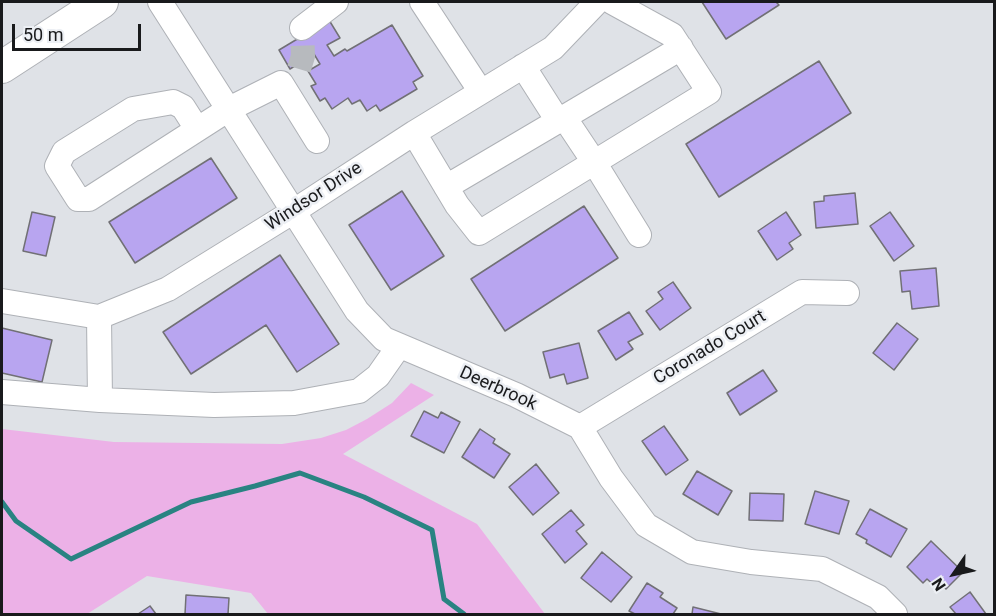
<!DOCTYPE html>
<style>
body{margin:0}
#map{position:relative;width:996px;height:616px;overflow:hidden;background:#dfe2e7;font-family:Roboto,sans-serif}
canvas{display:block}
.frame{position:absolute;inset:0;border:3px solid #191a1c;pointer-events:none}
.north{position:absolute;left:924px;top:544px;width:60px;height:60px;-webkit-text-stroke:4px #eceff4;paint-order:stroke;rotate:236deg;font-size:16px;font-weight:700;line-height:24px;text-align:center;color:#191a1c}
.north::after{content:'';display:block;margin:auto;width:21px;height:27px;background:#191a1c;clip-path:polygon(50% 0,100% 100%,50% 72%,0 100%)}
.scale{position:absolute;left:12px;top:24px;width:129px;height:27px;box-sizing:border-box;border:3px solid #191a1c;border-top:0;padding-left:8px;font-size:18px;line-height:21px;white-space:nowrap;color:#191a1c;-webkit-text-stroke:4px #eceff4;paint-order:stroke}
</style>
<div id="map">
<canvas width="996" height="616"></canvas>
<div class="frame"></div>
<div class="north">N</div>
<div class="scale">50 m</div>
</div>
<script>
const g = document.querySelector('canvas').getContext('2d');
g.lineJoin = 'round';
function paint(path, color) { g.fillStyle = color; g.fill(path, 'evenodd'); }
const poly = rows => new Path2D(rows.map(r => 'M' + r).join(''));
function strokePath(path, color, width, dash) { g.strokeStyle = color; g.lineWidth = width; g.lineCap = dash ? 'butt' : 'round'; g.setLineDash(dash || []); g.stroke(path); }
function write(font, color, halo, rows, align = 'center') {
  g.font = font + ' Roboto,sans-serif'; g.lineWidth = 5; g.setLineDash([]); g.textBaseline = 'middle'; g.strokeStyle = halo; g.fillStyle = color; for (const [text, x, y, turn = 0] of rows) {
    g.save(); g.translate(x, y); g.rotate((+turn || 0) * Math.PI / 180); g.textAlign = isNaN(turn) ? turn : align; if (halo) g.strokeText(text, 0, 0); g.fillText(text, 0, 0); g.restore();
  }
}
paint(poly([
 [411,383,434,395,343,454,477,524,545,614,268,614,251,593,147,576,87,614,2,614,2,429,114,442,282,444,321,438,346,430,367,419,392,403]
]), '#ecb1e7');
strokePath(poly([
 [2,502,16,521,71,559,191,502,255,486,300,473,364,497,432,530,444,599,464,614]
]), '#298382', 5);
const building = poly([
 [702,2,776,2,779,5,726,39,702,2],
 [329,20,340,38,327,45,334,56,345,49,347,51,392,25,423,76,413,82,417,89,380,111,376,105,367,111,360,100,352,104,348,98,332,109,325,98,320,101,311,86,316,84,308,71,320,64,314,54,290,69,279,50,329,20],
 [819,61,851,113,719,197,686,144,819,61],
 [211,158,237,198,135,263,109,222,211,158],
 [402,191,444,256,391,290,349,225,402,191],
 [855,193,858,224,816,228,814,202,824,201,824,196,855,193],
 [584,206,618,258,505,331,471,279,584,206],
 [32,212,55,217,46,256,23,251,32,212],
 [786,212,801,235,789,243,793,249,777,260,758,231,786,212],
 [890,212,914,246,894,261,870,226,890,212],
 [280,255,339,344,297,372,266,325,191,374,163,332,280,255],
 [936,268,939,306,912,309,910,291,902,292,900,271,936,268],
 [673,282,691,308,660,330,646,311,663,299,658,292,673,282],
 [629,312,643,334,628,342,633,349,616,360,598,331,629,312],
 [897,323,918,339,894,370,873,353,897,323],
 [2,328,52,340,42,382,2,373,2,328],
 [579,343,588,378,567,384,564,374,550,378,543,352,579,343],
 [763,370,777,391,740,415,727,393,763,370],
 [424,411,438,418,441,412,460,422,444,453,411,436,424,411],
 [664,426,688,460,666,475,642,441,664,426],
 [480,429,495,439,493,443,510,454,494,478,462,457,480,429],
 [536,464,559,493,533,515,509,487,536,464],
 [697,471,732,491,718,515,683,494,697,471],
 [815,491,849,501,839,534,805,524,815,491],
 [750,493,784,494,783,521,749,520,750,493],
 [870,509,907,529,891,557,866,543,867,540,856,534,870,509],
 [571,510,584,525,576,531,587,544,565,563,542,534,571,510],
 [931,541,963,572,946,589,940,583,936,587,927,579,923,583,907,567,931,541],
 [602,552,632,577,611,602,581,578,602,552],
 [647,583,663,593,660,597,677,608,673,614,635,614,629,611,647,583],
 [970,592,986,614,956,614,950,607,970,592],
 [186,595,229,598,228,614,185,614,186,595],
 [150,606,156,614,138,614,150,606],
 [693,607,721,614,692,614,693,607]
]);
paint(building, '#b8a5f0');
strokePath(building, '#717075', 1.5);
strokePath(poly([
 [299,69,303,56,302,28]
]), '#b7babe', 24, [24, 12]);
const minor = poly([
 [160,2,357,311,384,339,516,395,580,427,611,478,646,525,692,552,751,562,822,569,878,597,895,614],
 [422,2,481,92],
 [302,28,336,2],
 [558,121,681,48],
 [558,121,568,123,594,162,639,235],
 [197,129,183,107,173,102,133,109,64,152,57,166,78,199,89,199,229,109,281,83,317,141],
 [414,133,457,205,479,233,709,92,672,35,612,2],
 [446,187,558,121,523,66],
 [2,301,99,317,168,289,294,211,414,133,553,48,597,2],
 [99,317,100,400],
 [2,392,100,400,214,405,294,403,359,391,378,376,399,346],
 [580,427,802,292,847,293]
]);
const major = poly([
 [2,67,102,2]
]);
strokePath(minor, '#aeb1b6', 26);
strokePath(major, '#aeb1b6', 34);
strokePath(minor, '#fff', 24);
strokePath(major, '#fff', 32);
write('18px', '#191a1c', '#eceff4', [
 ["Windsor Drive",314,197,-33],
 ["Coronado Court",710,348,-31],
 ["Deerbrook",498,389,24]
]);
</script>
